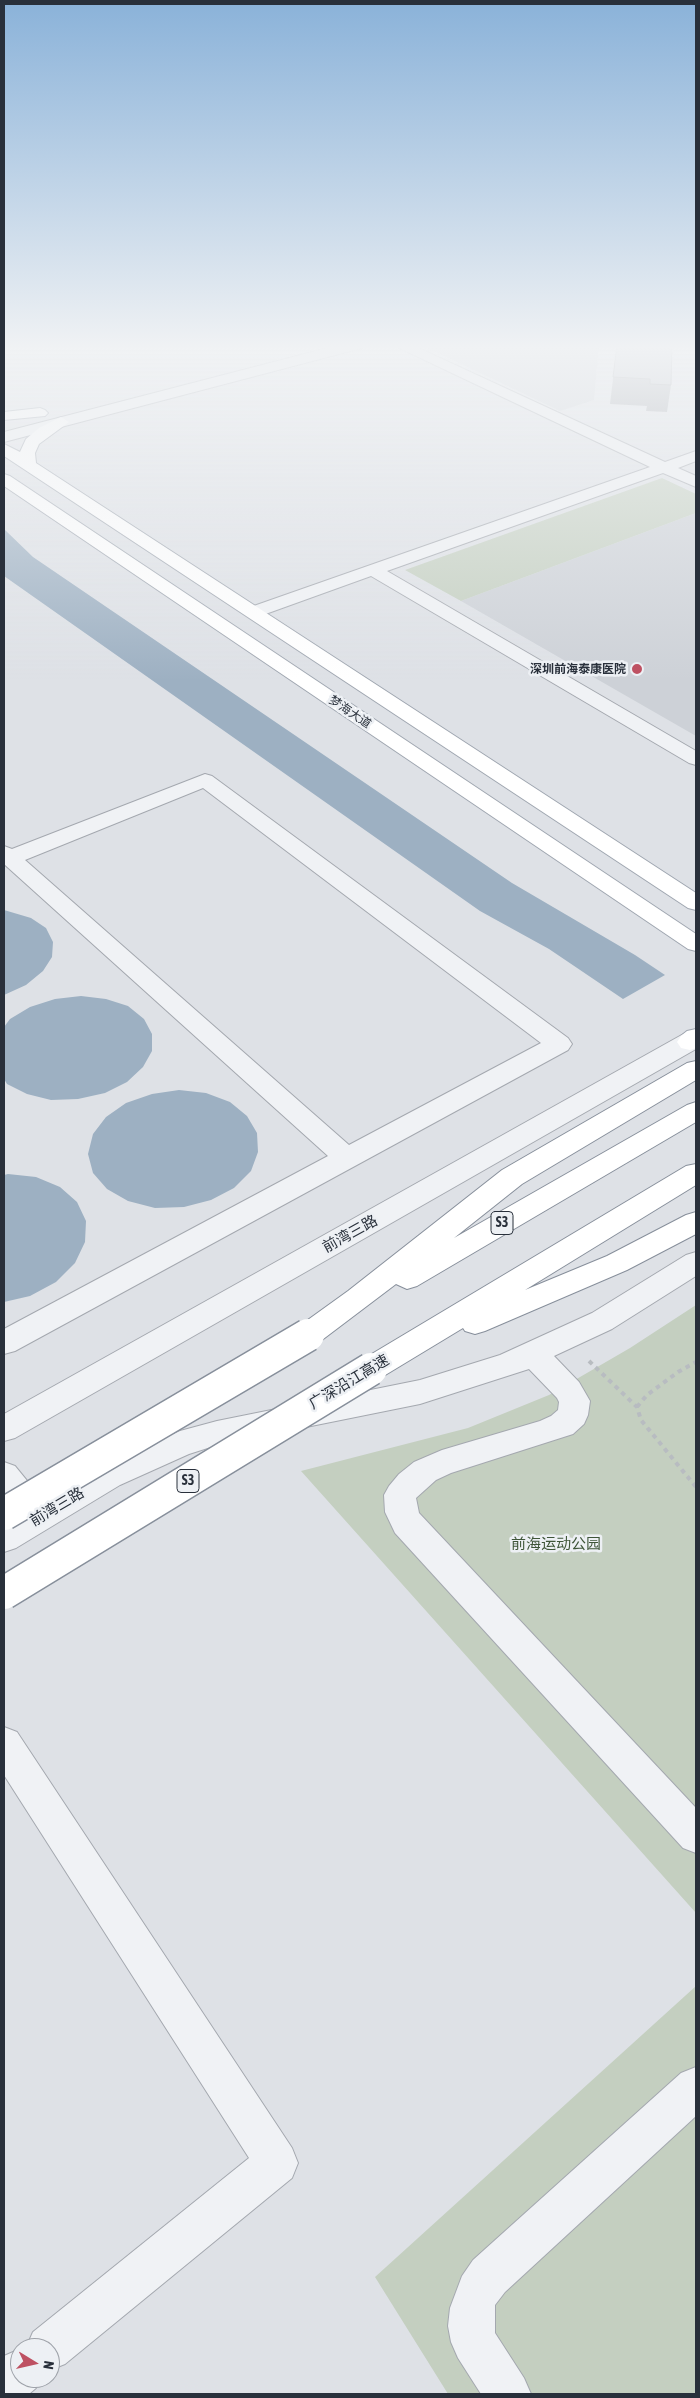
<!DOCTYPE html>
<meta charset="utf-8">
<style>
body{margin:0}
#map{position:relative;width:700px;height:2398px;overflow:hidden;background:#dee1e6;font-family:"Asap Condensed",sans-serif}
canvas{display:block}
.frame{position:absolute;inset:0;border:5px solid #29303b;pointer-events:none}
.north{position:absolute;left:10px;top:2338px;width:50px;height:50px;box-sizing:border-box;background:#edf0f4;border:1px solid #9fa3aa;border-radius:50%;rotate:99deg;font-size:14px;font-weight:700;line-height:20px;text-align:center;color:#29303b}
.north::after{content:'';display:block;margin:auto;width:18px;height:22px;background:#be5162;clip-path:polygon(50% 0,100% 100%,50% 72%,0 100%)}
</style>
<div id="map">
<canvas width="700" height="2398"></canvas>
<div class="frame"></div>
<div class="north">N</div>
</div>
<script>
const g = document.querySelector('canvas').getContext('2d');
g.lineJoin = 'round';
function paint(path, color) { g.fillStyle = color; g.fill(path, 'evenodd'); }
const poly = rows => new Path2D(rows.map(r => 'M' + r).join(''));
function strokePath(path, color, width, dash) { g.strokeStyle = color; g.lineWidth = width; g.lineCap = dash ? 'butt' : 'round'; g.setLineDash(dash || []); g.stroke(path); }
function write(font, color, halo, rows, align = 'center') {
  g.font = font + ' "Asap Condensed","Noto Sans SC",sans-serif'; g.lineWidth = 5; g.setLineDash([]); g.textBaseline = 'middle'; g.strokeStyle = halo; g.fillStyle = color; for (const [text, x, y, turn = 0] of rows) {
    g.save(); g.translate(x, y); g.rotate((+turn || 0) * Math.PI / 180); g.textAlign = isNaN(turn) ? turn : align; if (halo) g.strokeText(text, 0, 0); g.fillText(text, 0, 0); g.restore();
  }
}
paint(poly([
 [421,345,599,345,594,400,560,411],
 [696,513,696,736,461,601]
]), '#cdd1d7');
paint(poly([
 [662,478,696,494,696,513,461,601,405,570],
 [696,1305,696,1913,301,1471,468,1428,549,1395,630,1348],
 [696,1986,696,2394,448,2394,375,2277]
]), '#c4cfc0');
paint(poly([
 [4,529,33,557,512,883,635,955,665,975,623,999,549,949,480,911,4,576],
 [4,910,31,918,46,928,53,942,52,957,43,971,26,985,4,995],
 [81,996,106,999,128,1006,144,1019,152,1034,152,1051,143,1067,127,1082,105,1093,78,1099,51,1100,27,1094,7,1084,4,1079,4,1027,10,1019,30,1007,55,999],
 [179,1090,206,1093,230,1102,247,1116,257,1133,258,1152,251,1171,234,1188,211,1200,184,1207,155,1208,128,1201,107,1189,93,1173,88,1154,93,1134,106,1117,126,1103,152,1094],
 [8,1174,36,1177,60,1187,77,1202,86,1221,85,1242,75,1263,56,1282,30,1296,4,1302,4,1175]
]), '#9db0c2');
const minor = poly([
 [339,345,364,345,362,348,4,442,4,432,339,345],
 [393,345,412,345,665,462,696,451,696,461,678,468,696,476,696,487,663,473,387,571,696,751,696,765,689,763,371,576,260,616,248,616,245,612,248,608,650,467,393,345],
 [205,774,212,776,568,1038,572,1044,568,1050,15,1351,4,1354,4,1329,328,1156,4,864,4,846,12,849,205,774],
 [203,788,541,1043,349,1145,25,860,203,788],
 [696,1030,696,1049,15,1438,4,1441,4,1414,687,1032,696,1030],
 [696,1252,696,1276,612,1329,554,1356,579,1382,590,1401,588,1415,584,1424,573,1434,451,1473,436,1480,416,1498,419,1513,696,1808,696,1853,683,1848,395,1533,385,1512,384,1495,389,1486,399,1474,414,1462,442,1450,540,1421,551,1416,558,1410,559,1402,557,1398,529,1369,420,1404,217,1445,189,1454,120,1485,16,1548,4,1552,4,1522,16,1514,4,1498,4,1462,15,1466,42,1499,98,1467,180,1431,217,1421,420,1380,500,1355,592,1313,686,1255,696,1252],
 [4,1727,17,1732,292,2148,298,2163,292,2178,65,2364,50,2370,50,2348,26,2348,33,2332,249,2158,4,1775,4,1727],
 [696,2067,696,2116,505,2292,495,2305,495,2333,524,2378,531,2394,481,2394,458,2358,451,2342,448,2326,450,2308,462,2276,473,2260,681,2073,696,2067],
 [20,2349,20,2378,40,2378,36,2388,29,2394,4,2394,4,2356,20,2349]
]);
const major = poly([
 [40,408,45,410,48,413,45,416,4,420,4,412,40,408],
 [61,417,69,422,39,444,35,453,36,463,696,893,696,910,688,908,4,456,4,444,20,452,26,439,39,428,61,417],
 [4,474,10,476,696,934,696,951,688,949,4,486,4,474],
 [696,1029,696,1048,690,1050,681,1048,677,1042,681,1036,687,1031,696,1029]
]);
const highway = poly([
 [696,1061,696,1080,522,1184,454,1238,687,1105,696,1102,696,1122,417,1286,407,1289,396,1284,318,1343,308,1346,298,1343,293,1335,298,1327,348,1291,502,1170,687,1063,696,1061],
 [696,1164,696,1185,525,1290,607,1256,686,1215,696,1212,696,1234,627,1270,485,1331,475,1334,465,1331,463,1328,382,1377,371,1381,360,1377,356,1369,360,1361,686,1166,696,1164]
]);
strokePath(minor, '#a4a8af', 2);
strokePath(major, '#9fa6b0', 2);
strokePath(highway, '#878f9b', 2);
strokePath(poly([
 [589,1361,637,1407,641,1420,696,1487],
 [637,1407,647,1395,678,1372,696,1362]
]), '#b8bcc1', 4, [4.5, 4.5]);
paint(minor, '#f0f2f5');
paint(major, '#fff');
paint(highway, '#fff');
const highwayBridge = poly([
 [4,1514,308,1335],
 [4,1593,371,1369]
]);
strokePath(highwayBridge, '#878f9b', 35, []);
strokePath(highwayBridge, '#fff', 32);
paint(poly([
 [617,345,671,385,667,412,646,411,647,406,610,404]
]), '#9da1a7');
const building = poly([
 [617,345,672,345,671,385,650,384,650,379,613,377,617,345]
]);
paint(building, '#b6bbc2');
strokePath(building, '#7f8388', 1);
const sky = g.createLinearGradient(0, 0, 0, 681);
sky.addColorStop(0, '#8ab2d9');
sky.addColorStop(0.51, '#f0f2f4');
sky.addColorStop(1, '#f0f2f400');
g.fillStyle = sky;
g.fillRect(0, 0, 700, 681);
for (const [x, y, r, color] of [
 [637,669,6,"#be5162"]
]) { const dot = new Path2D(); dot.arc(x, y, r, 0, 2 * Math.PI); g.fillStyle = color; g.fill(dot); strokePath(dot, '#edf0f4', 2); }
write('bold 12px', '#29303b', '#edf0f4', [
 ["深圳前海泰康医院",626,669]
], 'right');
write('12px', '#29303b', '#edf0f4', [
 ["梦海大道",350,712,34]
]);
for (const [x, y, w] of [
 [502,1223,22],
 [188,1481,22]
]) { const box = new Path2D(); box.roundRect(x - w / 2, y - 11.5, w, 23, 4); g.fillStyle = '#edf0f4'; g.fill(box); strokePath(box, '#29303b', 1); }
write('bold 14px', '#29303b', null, [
 ["S3",502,1223],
 ["S3",188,1481]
]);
write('15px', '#29303b', '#edf0f4', [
 ["前湾三路",350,1234,-29],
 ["广深沿江高速",349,1382,-31],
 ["前湾三路",57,1507,-31]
]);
write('15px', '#3e5538', '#edf0f4', [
 ["前海运动公园",556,1544]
]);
</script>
